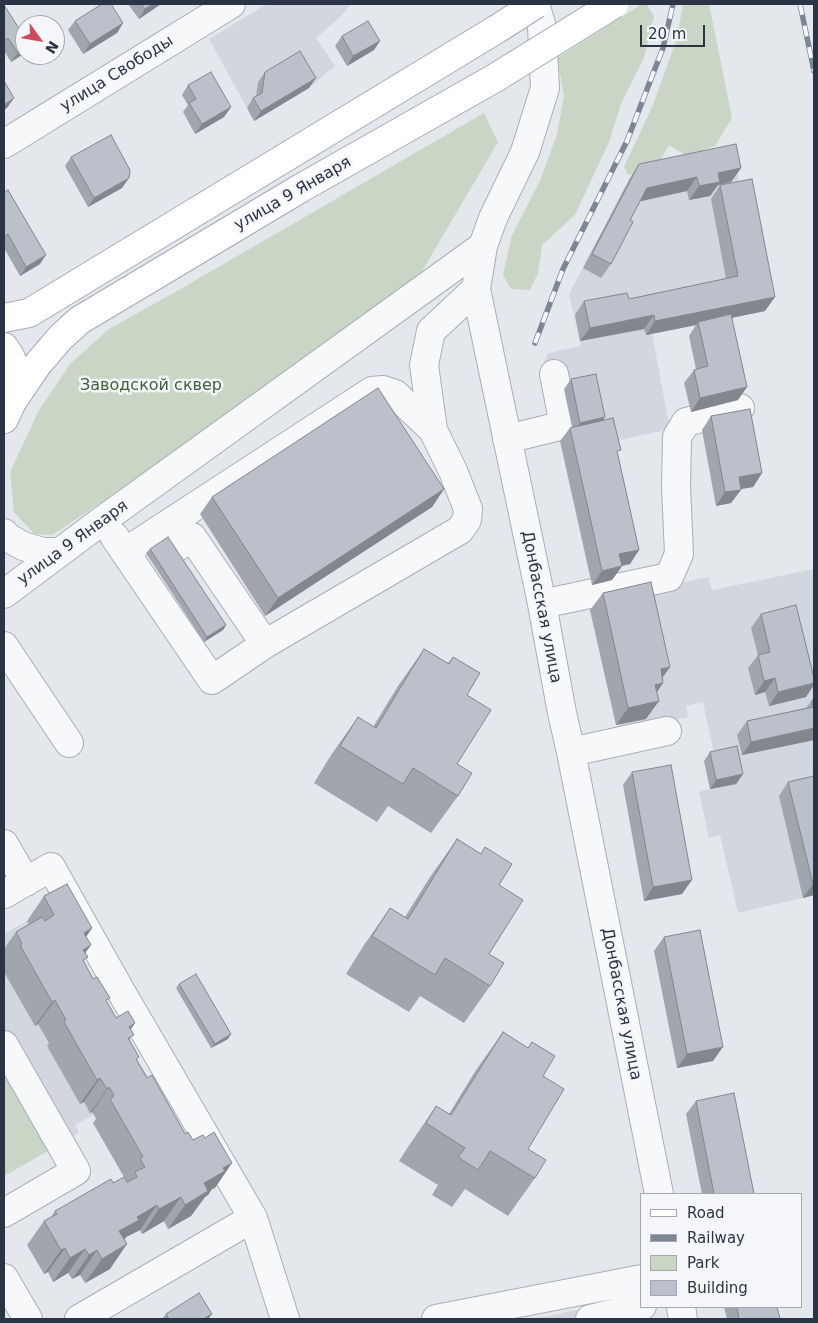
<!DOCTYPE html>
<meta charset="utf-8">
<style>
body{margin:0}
#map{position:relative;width:818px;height:1323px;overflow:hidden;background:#e4e7ec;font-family:"DejaVu Sans",sans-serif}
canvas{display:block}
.frame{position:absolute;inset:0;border:5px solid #2b3445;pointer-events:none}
.legend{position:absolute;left:640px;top:1193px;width:162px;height:115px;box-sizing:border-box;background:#f4f6f9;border:1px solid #a4a8b1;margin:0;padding:6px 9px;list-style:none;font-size:15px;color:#2b3445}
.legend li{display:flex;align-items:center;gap:10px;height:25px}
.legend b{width:25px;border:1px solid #a4a8b1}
.north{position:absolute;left:15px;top:15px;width:50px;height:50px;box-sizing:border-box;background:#f4f6f9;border:1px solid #a4a8b1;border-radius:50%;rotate:122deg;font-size:14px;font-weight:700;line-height:20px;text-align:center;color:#2b3445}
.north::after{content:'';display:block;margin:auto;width:18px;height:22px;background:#d1495b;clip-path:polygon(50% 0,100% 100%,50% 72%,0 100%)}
.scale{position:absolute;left:640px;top:25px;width:65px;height:22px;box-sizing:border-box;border:2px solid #2b3445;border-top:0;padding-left:6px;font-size:15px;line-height:18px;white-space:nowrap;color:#2b3445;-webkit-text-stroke:4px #f4f6f9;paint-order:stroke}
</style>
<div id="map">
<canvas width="818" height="1323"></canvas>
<div class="frame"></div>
<ul class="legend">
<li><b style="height:6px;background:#fff"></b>Road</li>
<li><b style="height:6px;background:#7d8696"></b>Railway</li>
<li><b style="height:14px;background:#c9d6c5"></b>Park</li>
<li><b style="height:14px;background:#bbc0ca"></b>Building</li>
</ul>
<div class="north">N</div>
<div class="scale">20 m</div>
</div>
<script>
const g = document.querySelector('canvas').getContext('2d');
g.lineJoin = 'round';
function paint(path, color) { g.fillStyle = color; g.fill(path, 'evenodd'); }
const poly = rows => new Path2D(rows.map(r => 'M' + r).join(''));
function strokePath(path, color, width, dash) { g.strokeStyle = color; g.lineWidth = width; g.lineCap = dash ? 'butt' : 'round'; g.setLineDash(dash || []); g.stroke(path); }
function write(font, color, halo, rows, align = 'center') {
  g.font = font + ' "DejaVu Sans",sans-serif'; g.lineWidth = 5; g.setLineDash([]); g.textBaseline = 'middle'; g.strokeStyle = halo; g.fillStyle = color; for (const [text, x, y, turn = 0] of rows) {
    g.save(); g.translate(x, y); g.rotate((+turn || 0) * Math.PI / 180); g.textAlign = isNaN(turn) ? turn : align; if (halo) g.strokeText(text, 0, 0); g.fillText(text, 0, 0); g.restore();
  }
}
paint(poly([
 [267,4,351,4,340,17,316,38,335,66,309,88,254,121,209,39],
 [734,156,765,311,652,334,670,429,606,443,560,441,544,364,548,353,581,346,569,294,630,178],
 [814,569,814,895,738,913,720,835,709,838,699,792,710,789,704,761,715,758,703,702,686,706,688,717,620,731,619,725,616,725,590,610,597,609,595,600,709,577,712,590],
 [50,908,127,1096,75,1125,79,1133,4,1176,4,934],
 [638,1297,643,1319,534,1319]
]), '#d2d6de');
paint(poly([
 [642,4,646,4,654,16,644,58,621,104,609,142,575,215,542,245,538,273,530,290,511,289,503,275,512,235,540,181,557,134,564,96,557,58],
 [683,4,709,4,732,118,715,146,687,156,669,145,656,168,628,175,624,167,653,105,677,38],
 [484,113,498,142,414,285,356,335,52,535,34,534,14,512,10,472,39,410,71,363,109,329,177,291],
 [4,1068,51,1149,4,1176]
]), '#c9d6c5');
const minor = poly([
 [535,4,542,27,545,88,525,152,493,218,483,246,476,289,542,604,562,713,571,752,659,1194],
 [4,144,231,4],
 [433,430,424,365,431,331,476,289],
 [507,439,564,425,554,374],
 [4,533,7,537,23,546,43,552,60,552],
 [114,536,212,680,265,644,192,537,171,551],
 [125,552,372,391,383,390,395,394,433,430,453,471,468,509,467,520,460,530,265,644],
 [4,594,103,520,483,246],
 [542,604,669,577,679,554,676,487,677,437,686,422,740,408],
 [4,646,69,743],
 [571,752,667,731],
 [4,844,26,882],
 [4,894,51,867,119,988,253,1218,285,1319],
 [4,1045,76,1171,4,1213],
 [4,1278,28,1319],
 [681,1307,683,1319],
 [79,1319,253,1218],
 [436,1319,642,1279],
 [590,1319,642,1306]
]);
const major = poly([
 [4,318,29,313,497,29],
 [4,347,10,356,14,366,15,389,12,402],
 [4,419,12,402,37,365,61,337,80,320,301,188,495,78]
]);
strokePath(minor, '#a9aeb7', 30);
strokePath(major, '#a3abb8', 30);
strokePath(minor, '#f7f8fa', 28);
strokePath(major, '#fff', 28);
const rail = poly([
 [800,4,814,71],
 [535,343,563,269,627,141,663,48,673,4]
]);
strokePath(rail, '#7d8696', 5.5);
strokePath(rail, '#f4f6f9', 4, [11]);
const majorBridge = poly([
 [497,29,536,4],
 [495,78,614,4]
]);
strokePath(majorBridge, '#a3abb8', 30, []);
strokePath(majorBridge, '#fff', 28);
paint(poly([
 [128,4,161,4,139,19],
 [4,5,25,53,11,62,4,51],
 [75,21,123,23,117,33,83,54,68,30],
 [342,36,380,41,374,50,347,66,335,46],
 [265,72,309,88,254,121,247,108,253,98,256,96,258,82],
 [188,85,231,107,224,117,195,134,183,112,188,105,182,95],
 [71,157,122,188,88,207,65,166],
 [639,164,741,168,731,182,718,185,710,196,689,200,687,191,640,201,630,220,611,264,601,278,583,268,630,178],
 [720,185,765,311,732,318,738,400,691,412,684,383,694,370,696,369,689,336,696,325,646,335,644,329,580,341,575,315,584,301,629,299,726,279,711,199],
 [4,192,40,264,20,276,4,248],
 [571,379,603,420,618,455,639,550,630,564,622,566,612,580,592,585,560,441,570,428,572,427,564,389],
 [711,416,762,473,753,487,741,489,731,503,716,506,702,430],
 [444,489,432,507,265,616,200,514,212,497],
 [150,549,226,625,223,630,204,642,146,553],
 [603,593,670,667,662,678,663,683,657,692,646,719,616,725,590,610],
 [761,614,806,697,769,706,765,692,755,695,748,668,758,655,751,628],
 [424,649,448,663,453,657,467,695,457,764,458,796,431,833,388,806,377,822,314,783,331,755,358,717,373,727,398,686],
 [814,699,814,740,742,755,737,735,747,721,806,708,812,700],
 [710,752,743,774,736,784,710,789,704,761],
 [632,772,682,894,644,901,623,785],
 [814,776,814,895,803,898,779,796,788,782],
 [457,839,481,854,485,847,499,885,489,954,490,986,464,1023,420,996,409,1012,346,974,364,945,390,908,405,917,430,877],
 [44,896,92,928,86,937,84,963,116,1018,135,1023,131,1029,130,1040,137,1060,215,1188,212,1189,208,1195,205,1197,191,1216,168,1229,164,1221,142,1234,140,1230,126,1237,110,1269,85,1283,80,1275,72,1279,68,1273,53,1282,48,1272,44,1274,27,1245,44,1221,51,1217,55,1211,113,1183,124,1177,93,1123,96,1119,94,1115,92,1112,90,1113,84,1102,80,1104,47,1046,49,1043,38,1024,35,1026,4,972,4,949,16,932,29,924,27,921],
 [664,937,713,1061,677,1068,654,951],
 [179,984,228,1039,211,1048,176,988],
 [503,1032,543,1076,528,1149,535,1178,508,1216,465,1189,452,1207,432,1195,438,1185,399,1161,410,1144,436,1106,449,1114,476,1070],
 [696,1101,754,1194,702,1194,686,1114],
 [724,1307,777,1307,780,1319,727,1319],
 [166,1314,212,1314,208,1319,162,1319]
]), '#a1a5ae');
paint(poly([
 [153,4,161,4,139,19,145,9],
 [123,23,117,33,83,54,90,44],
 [380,41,374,50,347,66,353,56],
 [25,48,25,53,11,62,18,53],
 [316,78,309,88,254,121,261,111],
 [14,98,7,108,4,110,4,105],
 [231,107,224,117,195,134,202,124],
 [741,168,731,182,718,185,710,196,689,200,699,186,718,173],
 [697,177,687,191,637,202,647,188],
 [129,178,122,188,88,207,94,198],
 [46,255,40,264,20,276,26,267],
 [775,297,765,311,699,324,698,322,696,325,646,335,655,321],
 [654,315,644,329,580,341,590,328],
 [747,387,738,400,691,412,700,398],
 [605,417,599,427,573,432,580,423],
 [762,473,753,487,729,491,739,477],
 [444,489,432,507,265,616,278,598],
 [741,490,731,503,716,506,725,492],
 [639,550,630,564,609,568,619,554],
 [622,566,612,580,592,585,602,571],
 [226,625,223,630,204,642,207,637],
 [670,667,658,684,663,683,651,701,643,703,661,669],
 [775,678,765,692,755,695,764,681],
 [814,683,814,685,806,697,769,706,778,692],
 [659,701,646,719,616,725,628,708],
 [814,728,814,740,742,755,751,742],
 [743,774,736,784,710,789,716,780],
 [692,880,682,894,644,901,653,887],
 [813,884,814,884,814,895,803,898],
 [92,928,75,953,84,933],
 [91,945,74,969,83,950],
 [55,1000,38,1024,35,1026,52,1002],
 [135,1023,118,1047,129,1027],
 [231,1034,228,1039,211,1048,215,1044],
 [723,1047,713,1061,677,1068,687,1054],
 [100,1078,84,1102,80,1104,97,1080],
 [109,1087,92,1112,90,1113,107,1089],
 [232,1163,215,1188,212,1189,208,1195,205,1197,191,1216,168,1229,185,1205,204,1183,223,1168],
 [181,1197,164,1221,142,1234,159,1209],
 [157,1205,140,1230,126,1237,122,1244,119,1231,137,1217],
 [127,1244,110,1269,85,1283,102,1259],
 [65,1248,48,1272,44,1274,61,1250],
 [85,1249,68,1273,53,1282,70,1258],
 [97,1250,80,1275,72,1279,89,1255],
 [212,1314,208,1319,203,1319]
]), '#83868d');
const building = poly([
 [102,4,111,4,123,23,90,44,75,21,102,4],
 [141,4,153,4,145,9,141,4],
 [4,5,20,30,25,27,25,48,18,53,8,38,4,41,4,5],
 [42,16,47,25,29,25,42,16],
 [368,21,380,41,353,56,342,36,368,21],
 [300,51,316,78,261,111,253,98,262,93,265,72,300,51],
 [211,72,231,107,202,124,189,103,196,99,188,85,211,72],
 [4,81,14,98,4,105,4,81],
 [111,135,130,170,129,178,94,198,71,157,111,135],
 [736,144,741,168,718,173,720,182,699,186,697,177,647,188,630,220,633,222,611,264,592,254,639,164,736,144],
 [752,179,775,297,655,321,654,315,590,328,584,301,627,293,629,299,738,276,720,185,752,179],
 [8,190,46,255,26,267,8,234,4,237,4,192,8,190],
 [731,314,747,387,700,398,694,370,708,366,698,322,731,314],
 [596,374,605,417,580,423,571,379,596,374],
 [378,388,444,489,278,598,212,497,378,388],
 [750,409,762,473,739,477,741,490,725,492,711,416,750,409],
 [613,418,621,450,617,451,639,550,619,554,622,566,602,571,570,428,613,418],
 [168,537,226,625,207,637,150,549,168,537],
 [651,582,670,667,661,669,663,683,655,685,659,701,628,708,603,593,651,582],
 [796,605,814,678,814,683,778,692,775,678,764,681,758,655,770,652,761,614,796,605],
 [424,649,449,664,453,657,480,673,467,695,491,710,457,764,472,773,458,796,413,768,403,784,340,746,358,717,376,728,424,649],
 [814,699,814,728,751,742,747,721,813,707,812,700,814,699],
 [737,746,743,774,716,780,710,752,737,746],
 [671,765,692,880,653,887,632,772,671,765],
 [814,776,814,884,813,884,788,782,814,776],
 [457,839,481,854,485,847,512,864,499,885,523,900,489,954,504,963,490,986,445,958,435,975,372,936,390,908,408,919,457,839],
 [67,884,92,928,84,933,91,945,83,950,88,957,83,960,93,979,97,977,110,998,106,1000,116,1018,128,1011,135,1023,129,1027,134,1035,128,1038,139,1057,136,1059,147,1078,152,1075,185,1134,188,1132,193,1140,203,1135,205,1138,214,1132,232,1163,223,1168,225,1171,204,1183,208,1191,185,1205,181,1197,159,1209,157,1205,137,1217,139,1220,119,1231,127,1244,102,1259,97,1250,89,1255,85,1249,70,1258,65,1248,61,1250,44,1221,57,1214,55,1211,111,1179,113,1183,124,1177,127,1182,137,1177,135,1172,145,1167,140,1159,143,1157,110,1099,114,1096,111,1090,109,1087,107,1089,100,1078,97,1080,64,1022,66,1020,55,1000,52,1002,20,945,22,944,16,932,42,917,45,921,54,915,44,896,67,884],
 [700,930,723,1047,687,1054,664,937,700,930],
 [196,974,231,1034,215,1044,179,984,196,974],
 [503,1032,528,1048,532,1042,555,1056,543,1076,564,1089,528,1149,546,1160,535,1178,490,1151,478,1170,458,1157,465,1148,426,1123,436,1106,451,1115,503,1032],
 [734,1093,754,1194,714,1194,696,1101,734,1093],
 [199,1293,212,1314,203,1319,169,1319,166,1314,199,1293],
 [737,1307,777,1307,780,1319,739,1319,737,1307]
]);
paint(building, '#bbc0ca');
strokePath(building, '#83868d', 1);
write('16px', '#2b3445', '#f4f6f9', [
 ["улица Свободы",117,74,-32],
 ["улица 9 Января",293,194,-30],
 ["улица 9 Января",73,543,-36],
 ["Донбасская улица",541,607,79],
 ["Донбасская улица",621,1004,79]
]);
write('16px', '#3f6138', '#f4f6f9', [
 ["Заводской сквер",151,386]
]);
</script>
